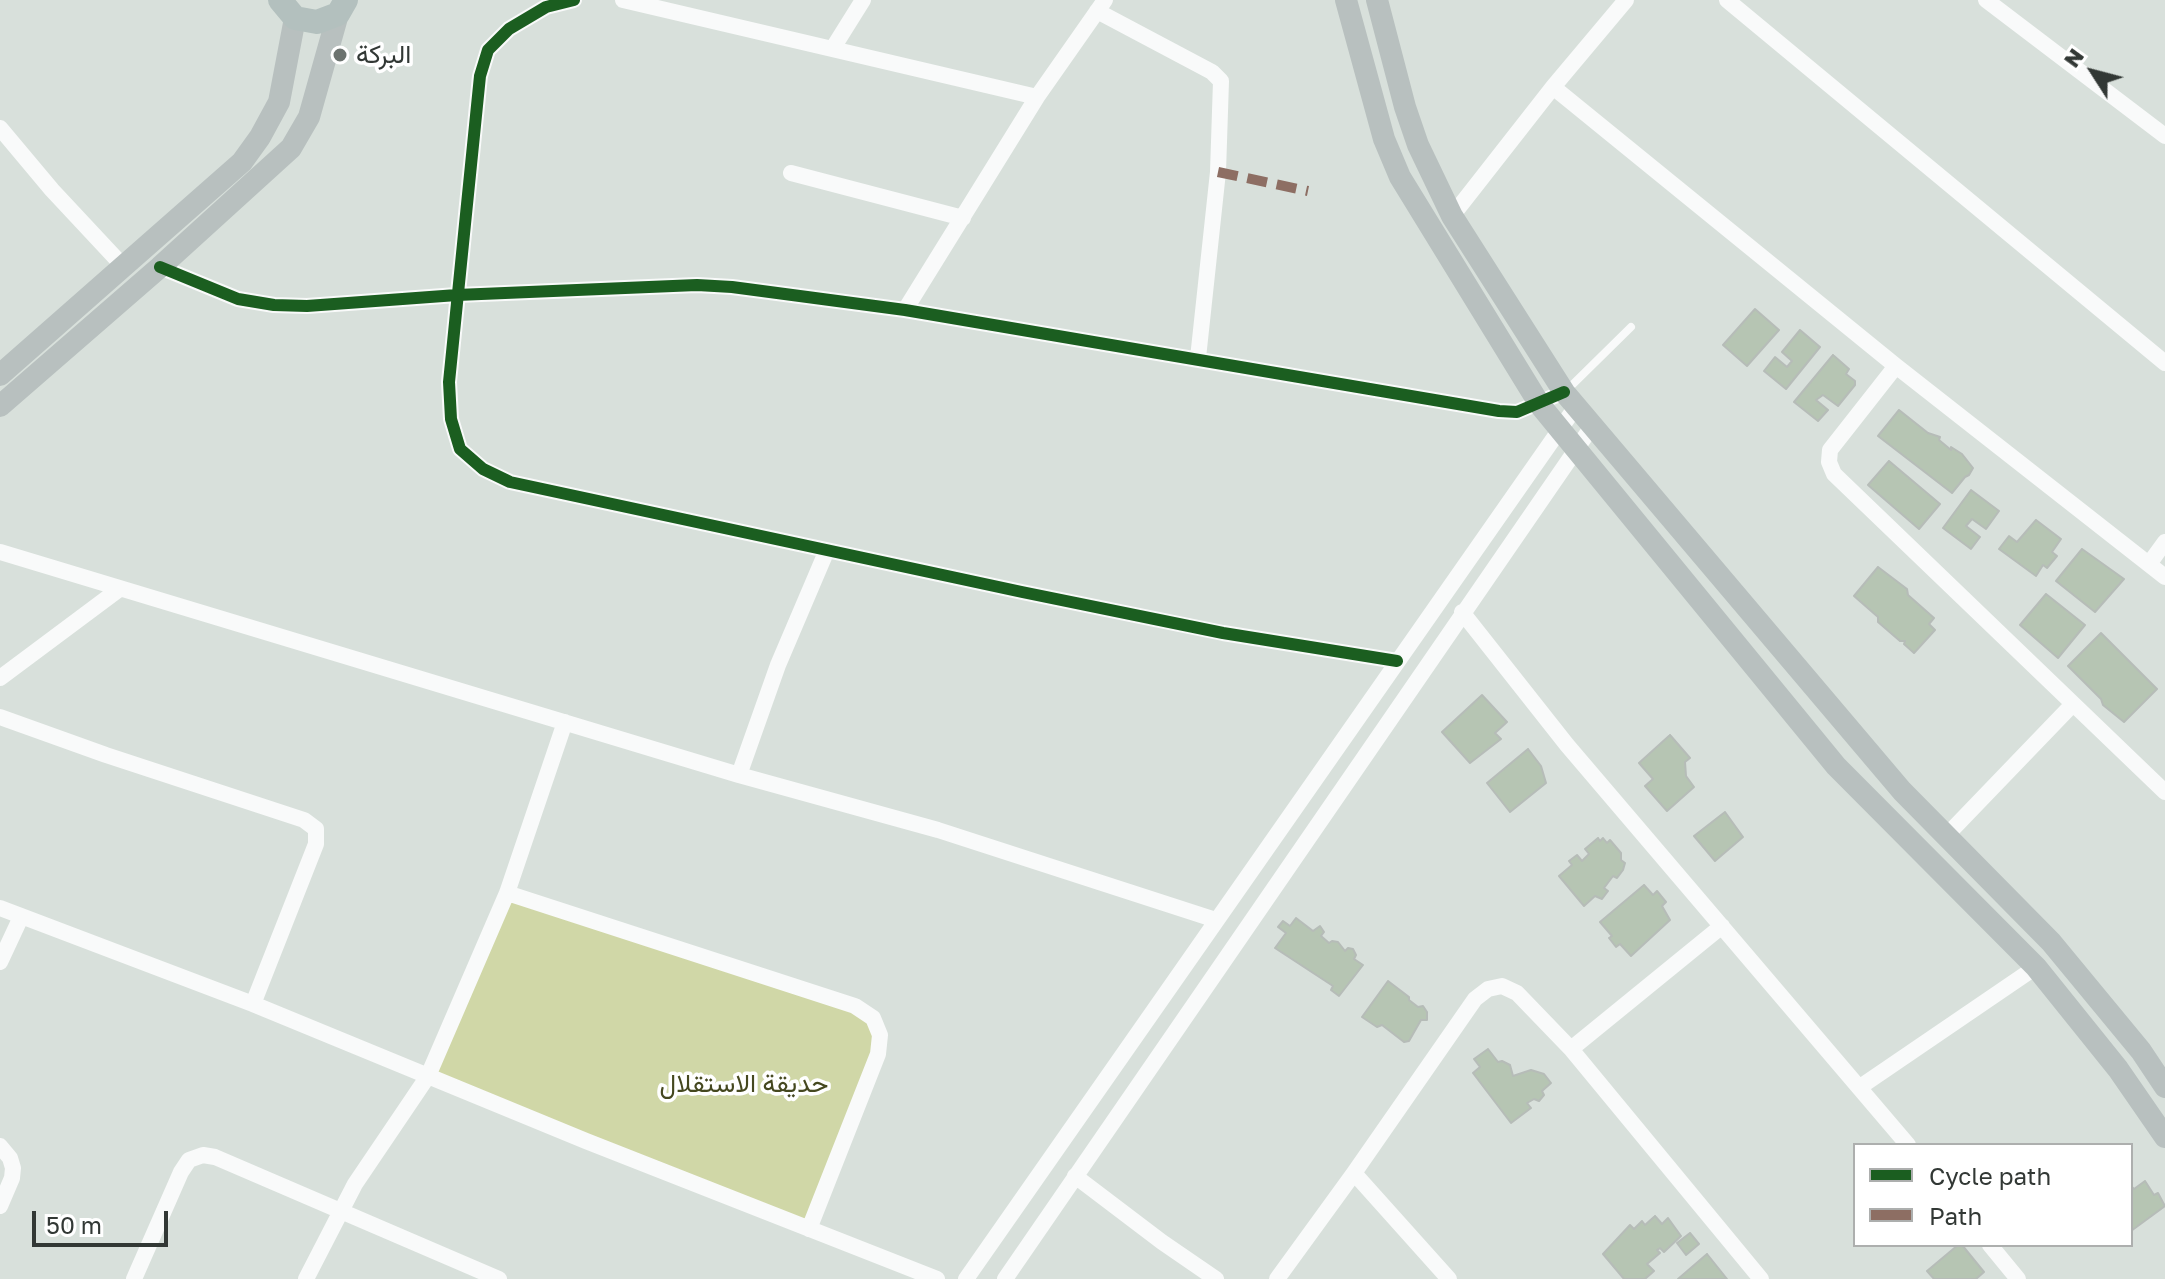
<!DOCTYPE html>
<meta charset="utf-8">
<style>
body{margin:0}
#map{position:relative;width:2165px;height:1279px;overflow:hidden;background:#d8e0db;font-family:"Golos Text",sans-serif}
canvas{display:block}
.legend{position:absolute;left:1853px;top:1143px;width:280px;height:104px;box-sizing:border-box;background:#fff;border:2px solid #adafae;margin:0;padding:10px 14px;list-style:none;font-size:24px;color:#323835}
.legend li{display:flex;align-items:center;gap:16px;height:40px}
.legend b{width:40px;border:2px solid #adafae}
.north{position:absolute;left:2053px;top:32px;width:80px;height:80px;-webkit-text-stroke:6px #fff;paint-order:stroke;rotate:306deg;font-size:22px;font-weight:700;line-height:32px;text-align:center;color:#323835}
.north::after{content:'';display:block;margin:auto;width:28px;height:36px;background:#323835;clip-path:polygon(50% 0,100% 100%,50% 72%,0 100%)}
.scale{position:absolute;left:32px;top:1211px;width:136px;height:36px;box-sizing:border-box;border:4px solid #323835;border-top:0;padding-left:10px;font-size:24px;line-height:28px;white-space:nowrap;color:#323835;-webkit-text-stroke:6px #fff;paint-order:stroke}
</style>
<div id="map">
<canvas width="2165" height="1279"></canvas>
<ul class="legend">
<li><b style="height:10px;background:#1b5e20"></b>Cycle path</li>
<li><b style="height:10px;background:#8d6e63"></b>Path</li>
</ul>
<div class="north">N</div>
<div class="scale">50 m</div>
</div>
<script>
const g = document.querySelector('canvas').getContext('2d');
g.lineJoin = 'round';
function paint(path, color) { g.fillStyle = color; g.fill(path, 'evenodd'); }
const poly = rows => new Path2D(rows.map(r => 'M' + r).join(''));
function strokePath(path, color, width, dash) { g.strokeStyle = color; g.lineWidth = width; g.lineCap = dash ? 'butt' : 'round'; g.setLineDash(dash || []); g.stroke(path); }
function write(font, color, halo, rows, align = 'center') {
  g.font = font + ' "Golos Text",Vazirmatn,sans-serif'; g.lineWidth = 7; g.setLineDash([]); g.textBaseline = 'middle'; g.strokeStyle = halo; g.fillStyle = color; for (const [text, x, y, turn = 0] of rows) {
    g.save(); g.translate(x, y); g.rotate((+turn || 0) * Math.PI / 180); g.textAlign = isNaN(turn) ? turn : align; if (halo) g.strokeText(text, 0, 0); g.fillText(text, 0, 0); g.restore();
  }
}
paint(poly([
 [507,893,855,1006,880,1035,809,1229,434,1078]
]), '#d0d7a7');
const building = poly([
 [1755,309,1779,330,1747,366,1723,345,1755,309],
 [1800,330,1820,347,1786,389,1764,371,1775,357,1787,367,1792,361,1782,352,1800,330],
 [1833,355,1849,369,1846,374,1855,381,1855,385,1838,406,1823,395,1816,400,1828,410,1818,421,1794,402,1833,355],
 [1899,410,1928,433,1940,437,1939,440,1951,450,1951,447,1962,454,1973,468,1969,475,1965,477,1952,493,1878,436,1899,410],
 [1889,461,1940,504,1919,529,1868,485,1889,461],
 [1971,490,1999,511,1986,529,1972,519,1966,526,1980,537,1971,549,1943,528,1971,490],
 [2036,520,2061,539,2052,552,2057,556,2047,568,2043,565,2036,576,1999,549,2009,536,2017,542,2036,520],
 [2082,549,2124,579,2095,612,2056,581,2082,549],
 [1878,567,1907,589,1908,595,1934,618,1929,624,1935,630,1914,653,1904,644,1905,641,1900,641,1878,622,1878,617,1854,596,1878,567],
 [2046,594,2085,625,2058,658,2020,625,2046,594],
 [2101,633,2157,689,2124,722,2103,705,2101,699,2068,666,2101,633],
 [1482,695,1507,722,1495,733,1501,739,1470,763,1442,732,1482,695],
 [1670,735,1690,758,1685,762,1686,776,1694,787,1667,811,1645,786,1653,779,1639,763,1670,735],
 [1528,749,1541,766,1546,783,1510,812,1487,783,1528,749],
 [1725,812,1743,837,1715,861,1694,836,1725,812],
 [1598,838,1600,841,1603,838,1607,843,1610,840,1621,853,1621,860,1625,863,1623,870,1617,878,1613,876,1604,888,1608,891,1602,899,1595,896,1584,906,1559,876,1572,865,1569,861,1577,855,1582,861,1589,854,1585,849,1598,838],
 [1644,885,1653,895,1657,891,1666,902,1662,906,1670,920,1631,956,1620,944,1616,947,1609,938,1612,936,1600,922,1644,885],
 [1296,918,1313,931,1320,926,1324,932,1321,936,1329,943,1332,941,1338,942,1345,951,1348,948,1353,949,1356,955,1354,959,1363,965,1339,996,1331,990,1333,986,1275,948,1286,933,1278,927,1283,921,1290,926,1296,918],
 [1388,981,1409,997,1409,1000,1418,1007,1423,1006,1427,1012,1427,1020,1421,1020,1409,1041,1404,1042,1382,1025,1377,1027,1362,1017,1388,981],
 [1488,1049,1498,1062,1502,1061,1510,1065,1513,1076,1531,1070,1544,1074,1551,1083,1542,1091,1544,1095,1539,1101,1534,1099,1527,1103,1531,1108,1511,1123,1473,1073,1480,1067,1474,1059,1488,1049],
 [2145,1181,2154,1195,2158,1193,2165,1206,2131,1231,2131,1186,2134,1189,2145,1181],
 [1655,1216,1662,1224,1668,1218,1681,1236,1664,1252,1660,1248,1657,1250,1660,1253,1647,1264,1654,1271,1645,1279,1624,1279,1603,1254,1630,1225,1634,1229,1642,1221,1645,1225,1655,1216],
 [1690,1233,1699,1244,1686,1255,1677,1243,1690,1233],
 [1958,1245,1962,1245,1984,1272,1976,1279,1934,1279,1927,1271,1958,1245],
 [1707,1254,1727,1279,1678,1279,1707,1254]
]);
paint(building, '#b6c5b3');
strokePath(building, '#b6bcb8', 2);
strokePath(poly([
 [1566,391,1631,327]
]), '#f9fafa', 8);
strokePath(poly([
 [574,0,546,7,509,29,488,50,480,76,449,382,451,419,460,449,483,469,510,482,1022,592,1223,633,1397,661],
 [623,0,1037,97],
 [1727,0,2165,363],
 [1986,0,2165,136],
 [1097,11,1212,72,1221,81,1218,172,1198,358],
 [833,48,863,0],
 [1553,87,1896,366,2165,577],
 [0,128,52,190,123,266],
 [791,173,963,218],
 [1452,216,1553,87,1626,0],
 [160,267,238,299,274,305,307,306,457,295,697,285,732,287,905,310,1499,411,1517,412,1564,392],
 [905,310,1037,97,1105,0],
 [1896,366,1830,450,1829,462,1834,474,2165,792],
 [0,552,739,775,938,830,1216,920],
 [2149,564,2165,542],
 [1462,612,1567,745,1908,1145],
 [0,678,118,590],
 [0,717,106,755,304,820,316,829,316,844,253,1004],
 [739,775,778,665,827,550],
 [1946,836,2073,704],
 [507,893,855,1006,873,1018,880,1035,878,1054,809,1229],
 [0,908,253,1004,586,1141,937,1279],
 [0,962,21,917],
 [1571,1049,1722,926],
 [1860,1087,2036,967],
 [0,1146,10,1158,13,1168,12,1178,0,1206],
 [1354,1173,1449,1279],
 [1075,1176,1162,1242,1216,1279],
 [1990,1245,2018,1279],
 [134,1279,181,1172,189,1160,203,1155,215,1157,499,1279],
 [306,1279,355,1184,428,1076,507,893,565,722],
 [966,1279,1577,405],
 [1005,1279,1593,425],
 [1277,1279,1354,1173,1475,999,1488,989,1502,986,1517,993,1571,1049,1761,1279]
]), '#f9fafa', 16);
strokePath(poly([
 [1346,0,1384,139,1400,177,1540,405,1836,766,2036,967,2118,1069,2165,1137],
 [1377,0,1405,107,1418,145,1452,216,1564,392,1902,791,2051,942,2141,1051,2165,1087],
 [0,375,242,162,260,137,279,102,295,18],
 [0,406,160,267,291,148,309,117,338,14]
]), '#b8c0bf', 22);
strokePath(poly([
 [280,0,295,18,317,22,338,14,346,0]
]), '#b3c0be', 24);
strokePath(poly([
 [1218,172,1308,191]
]), '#8d6e63', 10, [20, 10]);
strokePath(poly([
 [574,0,546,7,509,29,488,50,480,76,449,382,451,419,460,449,483,469,510,482,1022,592,1223,633,1397,661],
 [160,267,238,299,274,305,307,306,457,295,697,285,732,287,905,310,1499,411,1517,412,1564,392]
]), '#1b5e20', 12);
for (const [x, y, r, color] of [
 [340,55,8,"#6c736f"]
]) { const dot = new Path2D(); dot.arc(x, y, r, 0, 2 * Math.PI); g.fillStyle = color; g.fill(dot); strokePath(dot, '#fff', 3); }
write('26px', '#323835', '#fff', [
 ["البركة",356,55]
], 'left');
write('26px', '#45481f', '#fff', [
 ["حديقة الاستقلال",744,1084]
]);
</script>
